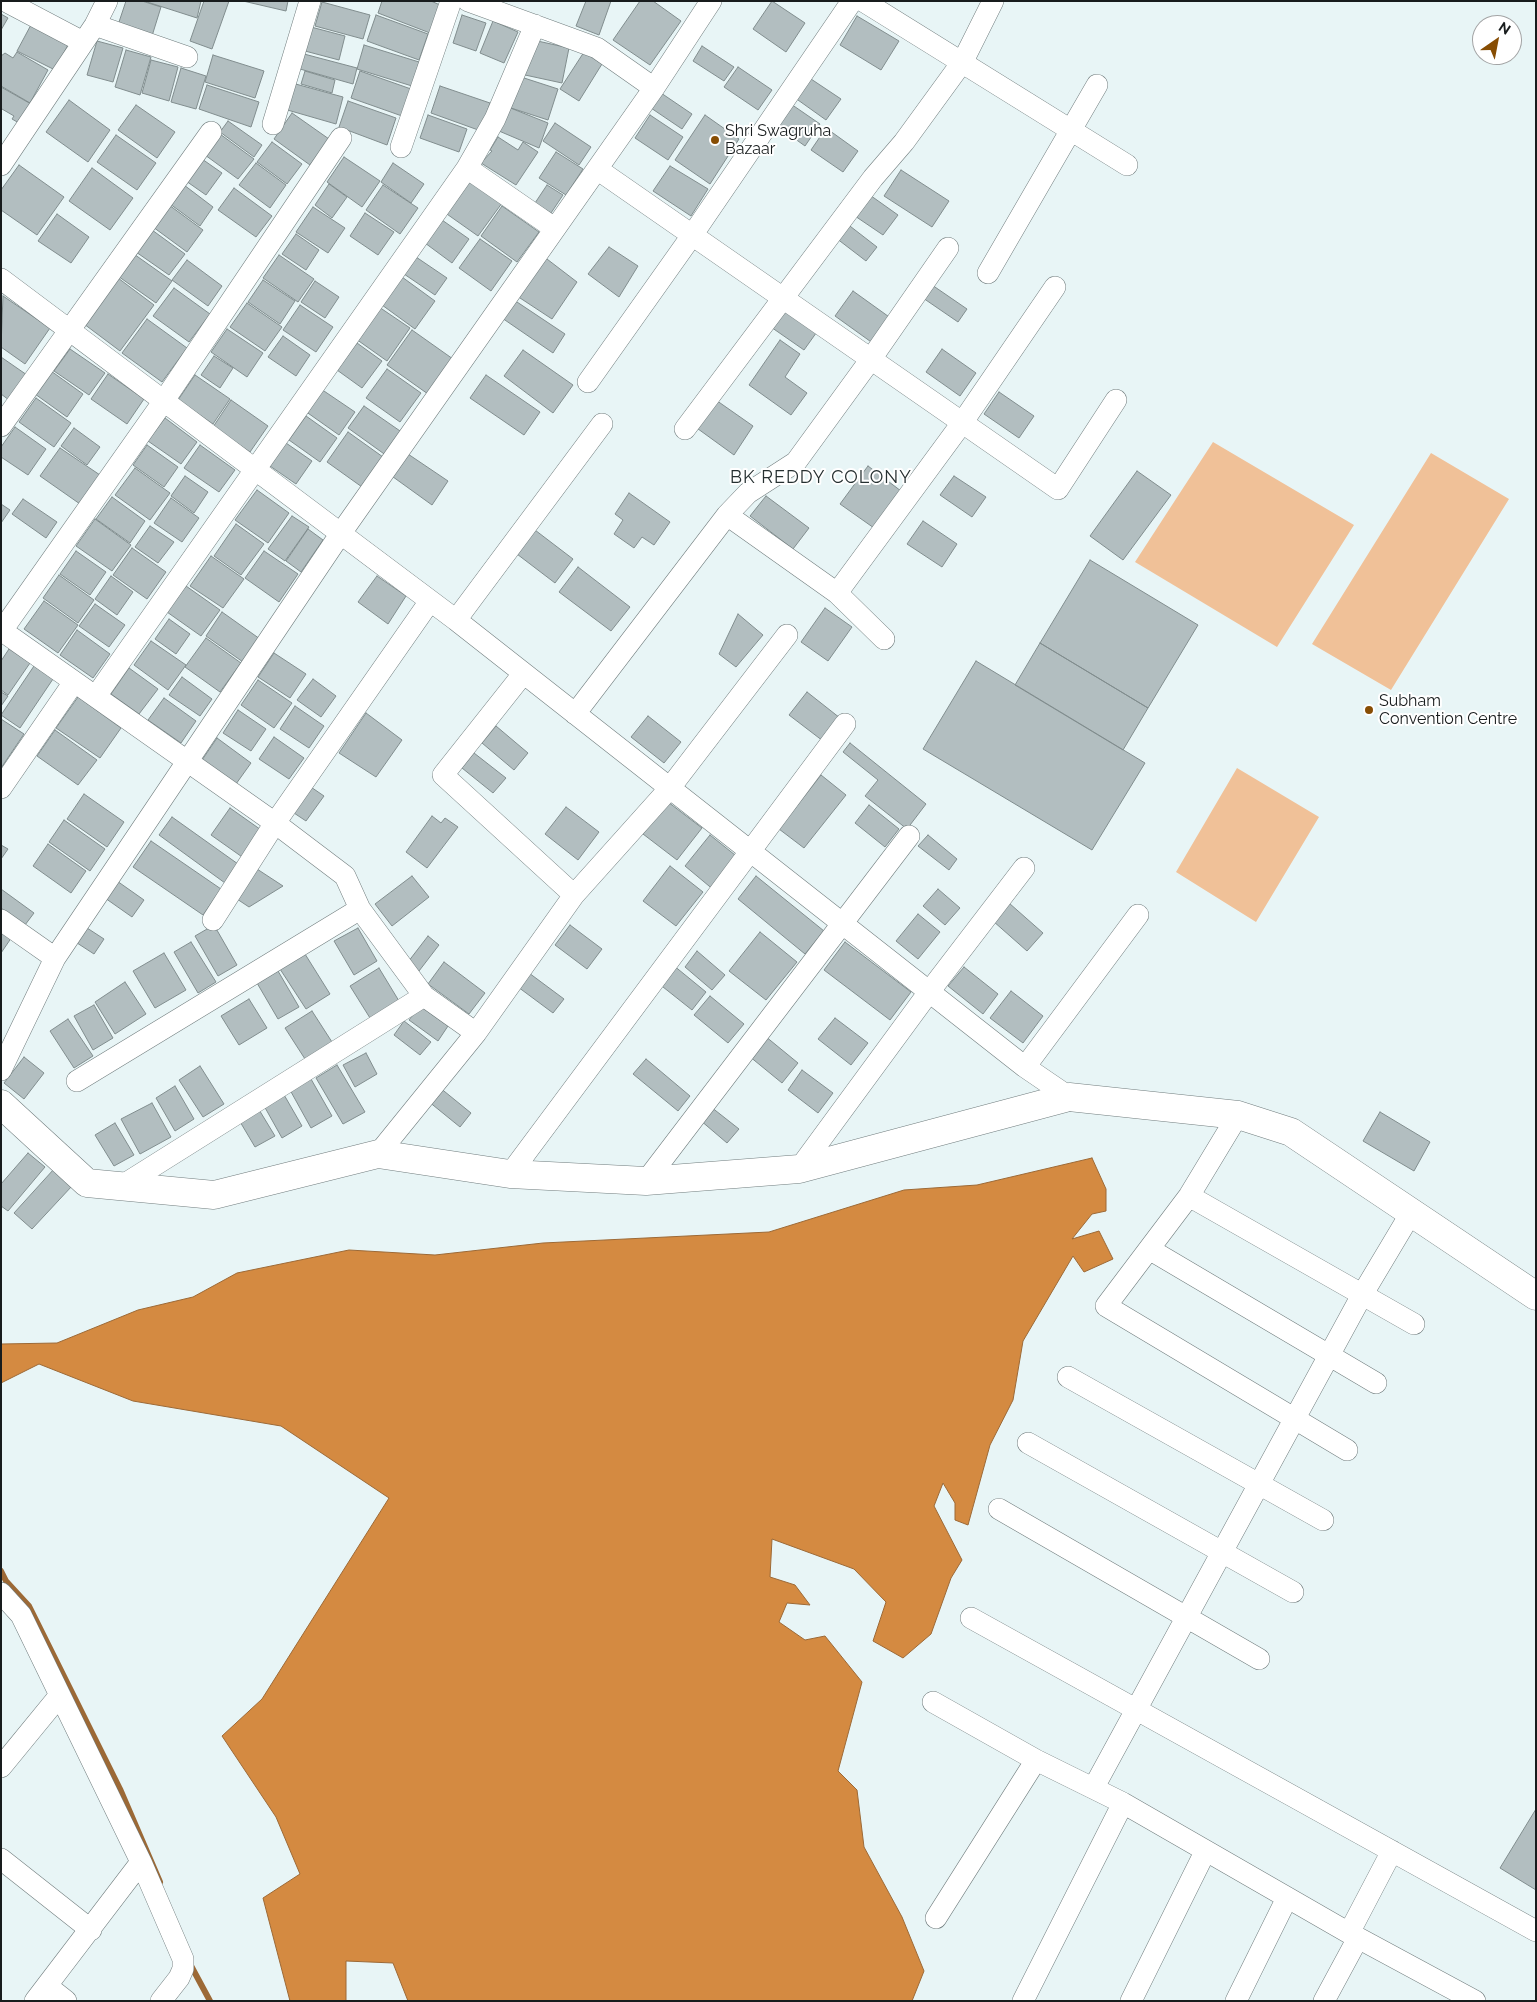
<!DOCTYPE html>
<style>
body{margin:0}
#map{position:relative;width:1537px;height:2002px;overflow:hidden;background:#e8f5f6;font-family:Raleway,sans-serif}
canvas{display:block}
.frame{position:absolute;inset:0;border:2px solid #181c1d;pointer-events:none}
.north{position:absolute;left:1472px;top:15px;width:50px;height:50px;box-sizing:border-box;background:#fff;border:1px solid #a3a4a5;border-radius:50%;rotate:33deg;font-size:14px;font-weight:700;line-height:20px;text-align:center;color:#181c1d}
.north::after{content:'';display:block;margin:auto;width:18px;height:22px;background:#874d03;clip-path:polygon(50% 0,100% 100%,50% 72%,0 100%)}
</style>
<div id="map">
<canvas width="1537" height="2002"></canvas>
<div class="frame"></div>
<div class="north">N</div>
</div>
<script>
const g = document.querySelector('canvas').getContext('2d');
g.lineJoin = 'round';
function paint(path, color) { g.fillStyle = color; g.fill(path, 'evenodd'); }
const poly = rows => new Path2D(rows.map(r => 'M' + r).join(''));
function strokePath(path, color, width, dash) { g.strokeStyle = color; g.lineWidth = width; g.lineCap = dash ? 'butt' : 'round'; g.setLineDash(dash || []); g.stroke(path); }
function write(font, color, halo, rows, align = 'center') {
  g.font = font + ' Raleway,sans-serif'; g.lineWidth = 4; g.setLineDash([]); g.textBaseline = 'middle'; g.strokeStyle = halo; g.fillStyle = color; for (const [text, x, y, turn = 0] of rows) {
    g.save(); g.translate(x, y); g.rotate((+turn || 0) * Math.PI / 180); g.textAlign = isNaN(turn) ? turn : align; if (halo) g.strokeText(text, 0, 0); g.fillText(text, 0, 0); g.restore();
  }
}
paint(poly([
 [1213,442,1354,525,1277,647,1135,562],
 [1431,453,1509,499,1391,690,1312,644],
 [1237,768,1319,817,1256,922,1176,872]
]), '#f0c198');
const water = poly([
 [1092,1158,1106,1189,1106,1211,1092,1214,1072,1239,1099,1231,1113,1259,1084,1272,1073,1256,1023,1341,1013,1400,990,1445,968,1525,955,1520,955,1503,943,1483,934,1506,962,1560,951,1578,931,1634,903,1658,873,1641,886,1602,854,1569,772,1539,770,1577,795,1585,810,1605,787,1603,779,1622,805,1640,825,1636,862,1682,838,1771,857,1790,864,1847,902,1917,924,1971,912,2001,408,2001,393,1963,346,1961,346,2001,290,2001,263,1898,300,1874,276,1817,222,1736,262,1699,389,1498,281,1426,133,1401,39,1364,1,1383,1,1344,57,1343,138,1310,193,1297,237,1273,349,1250,435,1255,543,1243,769,1232,904,1190,977,1185,1092,1158]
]);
paint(water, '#d48a41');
strokePath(water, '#9c6936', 1);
strokePath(poly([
 [1,1571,6,1581,29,1606,120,1789,160,1882],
 [189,1962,210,2001]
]), '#9c6936', 6);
const building = poly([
 [126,1,142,1,161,7,152,36,118,25,126,1],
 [144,1,201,1,197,18,144,1],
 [204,1,229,1,212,49,190,41,204,1],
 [243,1,288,1,286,11,243,1],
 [382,1,431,1,440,5,430,33,378,13,382,1],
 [586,1,611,1,599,35,576,26,586,1],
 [640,1,653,1,681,21,650,65,613,40,640,1],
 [772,1,805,23,786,52,753,29,772,1],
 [322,2,370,15,363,39,315,26,322,2],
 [1,14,8,18,1,30,1,14],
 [376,15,428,34,419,60,367,41,376,15],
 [462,15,486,23,476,51,453,43,462,15],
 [857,16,899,41,881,70,840,45,857,16],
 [493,21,518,32,504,63,480,53,493,21],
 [32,23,69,43,55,70,17,51,32,23],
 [311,27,345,36,339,60,305,51,311,27],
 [533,40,569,48,562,83,525,75,533,40],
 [97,41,123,48,113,82,87,75,97,41],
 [364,45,419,62,412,86,357,69,364,45],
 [702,46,734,67,724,81,693,61,702,46],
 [126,50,151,57,140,95,115,87,126,50],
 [17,52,48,70,30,103,1,86,1,56,5,53,13,58,17,52],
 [584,52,602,64,579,101,560,89,584,52],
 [304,54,357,68,353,84,300,69,304,54],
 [213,55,264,71,255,98,205,82,213,55],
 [151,60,178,67,169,101,142,93,151,60],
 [738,67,772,90,758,110,724,87,738,67],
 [181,68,206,76,196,109,171,102,181,68],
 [305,71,335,80,332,93,301,84,305,71],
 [360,71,411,89,402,116,351,98,360,71],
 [805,75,841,99,826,120,791,95,805,75],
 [521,77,558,89,548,120,511,108,521,77],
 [292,83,343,97,336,124,284,109,292,83],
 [207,85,259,102,251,127,199,109,207,85],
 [440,86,490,103,481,131,431,113,440,86],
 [1,87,31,104,19,123,12,119,14,116,2,109,1,111,1,87],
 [661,93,692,114,682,129,651,108,661,93],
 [69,100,110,130,88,162,46,132,69,100],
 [348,101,396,118,387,145,339,127,348,101],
 [788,102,820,124,805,146,773,123,788,102],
 [136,105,175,132,157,158,118,130,136,105],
 [508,107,548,123,539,148,499,131,508,107],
 [292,113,329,139,310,165,274,139,292,113],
 [428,115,467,129,459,152,420,138,428,115],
 [650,115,683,137,668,160,635,138,650,115],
 [705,115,739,139,710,184,675,160,705,115],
 [228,121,262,145,254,157,220,132,228,121],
 [555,123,591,147,579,165,543,141,555,123],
 [826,128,858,151,843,172,811,150,826,128],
 [220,134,254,159,238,179,205,155,220,134],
 [116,135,156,163,137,190,97,162,116,135],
 [498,137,518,150,523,142,538,152,516,185,481,163,492,151,490,150,498,137],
 [272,142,302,164,287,184,257,162,272,142],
 [556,152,583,169,566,195,539,178,556,152],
 [344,157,380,181,362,207,327,182,344,157],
 [202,159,222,173,206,195,186,181,202,159],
 [256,163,286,185,270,208,239,185,256,163],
 [393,163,424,184,411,203,381,182,393,163],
 [19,165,64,197,37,235,1,210,1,190,19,165],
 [670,166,708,189,691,216,653,191,670,166],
 [92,168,133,198,110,230,69,201,92,168],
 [901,170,949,201,932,227,884,196,901,170],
 [470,175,505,199,478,236,444,212,470,175],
 [329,184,347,197,332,218,315,205,329,184],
 [184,185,213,207,200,226,170,204,184,185],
 [383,185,418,208,400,234,366,210,383,185],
 [547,185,563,195,551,213,535,203,547,185],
 [234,188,272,216,256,237,218,210,234,188],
 [867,193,898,215,883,235,852,214,867,193],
 [169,205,203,230,187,252,153,227,169,205],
 [502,206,539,232,517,262,481,236,502,206],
 [313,207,345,228,328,253,296,232,313,207],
 [365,213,394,232,378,255,350,236,365,213],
 [57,214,89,237,71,263,38,241,57,214],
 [442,220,469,239,452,263,425,243,442,220],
 [846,223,877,247,866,261,836,238,846,223],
 [152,230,185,254,169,275,136,252,152,230],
 [296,234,319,250,306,270,282,254,296,234],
 [480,239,512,261,491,291,459,268,480,239],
 [609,247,638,266,619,297,588,274,609,247],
 [131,252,172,281,156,303,115,274,131,252],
 [279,255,314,279,298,302,263,278,279,255],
 [543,256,577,282,552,319,517,296,543,256],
 [416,257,447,278,435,295,404,274,416,257],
 [187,260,222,286,208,306,172,280,187,260],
 [402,277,435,301,415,329,382,305,402,277],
 [118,278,154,305,120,351,84,324,118,278],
 [263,280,295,301,280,324,248,302,263,280],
 [315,281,339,297,325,318,301,302,315,281],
 [932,285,967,309,958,322,923,298,932,285],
 [174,288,210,314,189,342,153,316,174,288],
 [853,291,892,319,874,344,835,316,853,291],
 [3,296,50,328,25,364,1,347,3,296],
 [514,300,565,334,553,353,502,318,514,300],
 [247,303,282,327,265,351,230,327,247,303],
 [783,303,819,329,804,350,768,325,783,303],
 [300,305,333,327,316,352,283,330,300,305],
 [379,307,410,328,387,361,356,339,379,307],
 [147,319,187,348,162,382,122,353,147,319],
 [227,329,263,353,247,377,211,352,227,329],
 [412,330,453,359,428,394,387,365,412,330],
 [283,336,310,355,296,376,268,357,283,336],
 [780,340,800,354,785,377,807,393,791,415,749,385,780,340],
 [357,343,382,361,362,388,337,370,357,343],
 [70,349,105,373,89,395,54,371,70,349],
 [942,349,976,373,960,396,926,372,942,349],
 [523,350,573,385,553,413,504,376,523,350],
 [214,356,233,368,220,388,201,375,214,356],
 [1,357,27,375,9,400,1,394,1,357],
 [387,369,421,393,400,422,366,398,387,369],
 [51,371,83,394,67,417,35,394,51,371],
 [108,374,144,399,127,424,91,399,108,374],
 [195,375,230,399,213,424,178,400,195,375],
 [486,375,540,412,524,435,470,398,486,375],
 [321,389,355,412,339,435,305,411,321,389],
 [999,392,1034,416,1019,438,984,414,999,392],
 [36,398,71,423,54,447,19,422,36,398],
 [713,398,753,426,734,455,694,426,713,398],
 [231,400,268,426,250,452,213,427,231,400],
 [364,406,403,433,387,456,348,428,364,406],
 [306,416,337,438,320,462,289,440,306,416],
 [165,418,197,442,181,464,148,441,165,418],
 [15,427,46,449,28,475,1,457,1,447,15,427],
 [74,428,100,447,87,465,61,446,74,428],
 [348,432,383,457,362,487,327,462,348,432],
 [286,443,312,461,296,484,270,466,286,443],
 [147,445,178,467,164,487,133,465,147,445],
 [200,445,235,470,219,492,184,468,200,445],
 [60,448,100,475,80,504,40,476,60,448],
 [405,452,448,481,432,505,389,474,405,452],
 [868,466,901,491,874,528,840,504,868,466],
 [135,468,170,493,150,520,115,495,135,468],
 [1137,471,1171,495,1123,560,1090,536,1137,471],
 [185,476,208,492,194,513,171,496,185,476],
 [954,476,986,497,972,517,940,495,954,476],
 [257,490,289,513,268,543,235,520,257,490],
 [629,493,670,522,654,545,642,537,634,548,614,534,623,520,615,514,629,493],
 [766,496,809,528,793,549,750,516,766,496],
 [112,497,145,521,130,543,96,519,112,497],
 [171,498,199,518,182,542,154,523,171,498],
 [23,499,57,522,46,538,12,514,23,499],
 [1,504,10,510,1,523,1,504],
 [292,516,309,527,285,561,268,549,292,516],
 [95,519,131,545,112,571,76,546,95,519],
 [923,521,957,544,942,567,907,544,923,521],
 [236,524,264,544,241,575,214,556,236,524],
 [150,526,174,542,158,563,135,547,150,526],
 [531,527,573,559,555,583,513,551,531,527],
 [308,529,323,540,301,572,286,561,308,529],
 [132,548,166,572,147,599,113,575,132,548],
 [76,551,106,572,90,595,60,574,76,551],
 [264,551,298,574,279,602,245,578,264,551],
 [211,556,244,579,223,608,190,586,211,556],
 [1090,560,1198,625,1148,708,1040,643,1090,560],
 [578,567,630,607,611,631,559,592,578,567],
 [59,575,94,600,78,623,43,598,59,575],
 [111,576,133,592,117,615,95,599,111,576],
 [377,576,406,596,388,624,358,602,377,576],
 [186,586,220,610,201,636,167,612,186,586],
 [44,601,78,625,58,653,24,629,44,601],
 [95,604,125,625,109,647,79,626,95,604],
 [825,608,852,627,828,661,801,642,825,608],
 [222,612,260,639,243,662,206,636,222,612],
 [738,614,763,635,736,667,719,654,738,614],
 [169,619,190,634,176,654,155,639,169,619],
 [77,630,110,654,93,678,60,655,77,630],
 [206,638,241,663,220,692,185,667,206,638],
 [151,641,186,665,168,690,134,665,151,641],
 [1040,643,1148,708,1123,750,1015,685,1040,643],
 [9,649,30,663,8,695,1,690,1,661,9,649],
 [274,653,306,674,290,698,258,677,274,653],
 [976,661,1145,763,1092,850,923,749,976,661],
 [34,666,53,679,20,728,1,715,34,666],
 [129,668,158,689,139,714,111,694,129,668],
 [182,677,212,699,200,716,169,695,182,677],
 [313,679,336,696,321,717,297,700,313,679],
 [258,680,292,703,274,728,241,705,258,680],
 [1,692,8,696,1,706,1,692],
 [807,692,840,718,823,741,789,715,807,692],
 [78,697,121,728,100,758,56,728,78,697],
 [164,698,196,721,181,743,148,720,164,698],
 [295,706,324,726,309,748,280,729,295,706],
 [238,710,266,729,251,751,223,733,238,710],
 [366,713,402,740,376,777,339,753,366,713],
 [648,716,681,742,664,763,631,737,648,716],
 [1,719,24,734,1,768,1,719],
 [496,726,528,753,514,770,482,743,496,726],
 [55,730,97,760,78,785,37,756,55,730],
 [274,737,304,758,289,779,259,759,274,737],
 [217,738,251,763,236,784,202,760,217,738],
 [850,743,926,804,907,829,865,796,878,780,843,752,850,743],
 [474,753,506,778,493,793,462,768,474,753],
 [821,775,846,795,804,848,779,829,821,775],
 [305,783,324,796,306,821,288,809,305,783],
 [84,794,124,822,107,847,67,819,84,794],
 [668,802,702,828,677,860,643,834,668,802],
 [869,805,899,829,885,847,855,823,869,805],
 [566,807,599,832,578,860,545,834,566,807],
 [230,808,264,832,245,859,211,835,230,808],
 [432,816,441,823,445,818,458,827,427,868,406,852,432,816],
 [172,817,238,864,225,883,159,835,172,817],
 [64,820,105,849,90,871,49,842,64,820],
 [710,835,740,859,715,891,685,866,710,835],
 [928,835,957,859,949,870,918,846,928,835],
 [151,841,221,889,203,915,133,867,151,841],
 [48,844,86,871,71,893,33,866,48,844],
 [1,845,8,849,1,859,1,845],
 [670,866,703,892,676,926,643,901,670,866],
 [257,869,283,886,249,907,237,899,257,869],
 [412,876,429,897,392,926,375,904,412,876],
 [756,876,824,931,805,954,738,899,756,876],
 [117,881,144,900,132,917,105,898,117,881],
 [1,889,34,913,25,925,1,908,1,889],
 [938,889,960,908,945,925,923,906,938,889],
 [1009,903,1043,933,1027,951,993,921,1009,903],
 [918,914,940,932,918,959,896,941,918,914],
 [1,925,14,934,1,953,1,925],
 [214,925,237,965,218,976,195,936,214,925],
 [570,925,602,949,587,969,555,945,570,925],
 [84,926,104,939,94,954,74,941,84,926],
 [358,928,377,961,354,975,334,941,358,928],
 [760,932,797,962,766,1000,729,971,760,932],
 [428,936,439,945,419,971,408,962,428,936],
 [191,942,216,982,198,993,174,952,191,942],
 [845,942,911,992,890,1020,824,970,845,942],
 [697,951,725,975,712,990,685,967,697,951],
 [164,953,186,990,155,1008,133,971,164,953],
 [305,954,330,994,306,1009,280,969,305,954],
 [444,962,485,993,469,1014,428,984,444,962],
 [673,965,706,992,692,1010,658,983,673,965],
 [964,967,998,994,983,1014,948,986,964,967],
 [379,968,399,1001,370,1018,350,986,379,968],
 [278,971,299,1007,278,1019,257,983,278,971],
 [529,973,564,999,553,1013,518,987,529,973],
 [125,982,146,1014,115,1034,95,1002,125,982],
 [1011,991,1043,1016,1023,1043,990,1018,1011,991],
 [710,996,744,1024,728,1043,694,1015,710,996],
 [249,999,267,1028,239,1045,221,1016,249,999],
 [94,1005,113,1038,93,1050,74,1016,94,1005],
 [420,1006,448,1026,438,1041,409,1020,420,1006],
 [312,1011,332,1042,305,1059,285,1028,312,1011],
 [835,1018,868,1043,851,1065,818,1039,835,1018],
 [68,1019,93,1056,74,1068,50,1031,68,1019],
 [404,1021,431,1042,420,1055,394,1035,404,1021],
 [765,1036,798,1063,782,1083,749,1056,765,1036],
 [366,1053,377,1074,355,1087,343,1065,366,1053],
 [24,1057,44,1073,24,1099,4,1083,24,1057],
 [646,1059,690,1096,678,1111,633,1074,646,1059],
 [337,1065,365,1112,343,1124,316,1078,337,1065],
 [200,1066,224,1104,203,1117,179,1080,200,1066],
 [802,1070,833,1093,818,1113,788,1090,802,1070],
 [311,1079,332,1116,311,1128,290,1090,311,1079],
 [175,1086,194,1119,175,1131,156,1098,175,1086],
 [439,1087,471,1113,460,1127,428,1101,439,1087],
 [283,1093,302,1126,282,1138,263,1104,283,1093],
 [152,1103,171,1137,140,1154,121,1119,152,1103],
 [711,1107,739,1129,727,1143,700,1120,711,1107],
 [258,1108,275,1136,255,1147,239,1120,258,1108],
 [1380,1112,1430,1142,1414,1171,1363,1141,1380,1112],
 [115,1123,134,1155,114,1166,95,1135,115,1123],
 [28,1153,45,1167,8,1211,1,1206,1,1184,28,1153],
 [54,1169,72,1186,32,1229,14,1213,54,1169],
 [1536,1809,1536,1890,1500,1868,1536,1809]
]);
paint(building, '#b2bec0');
strokePath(building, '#818d8e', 1);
const street = poly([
 [468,1,597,48,654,88],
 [863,1,1127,165],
 [9,3,83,42],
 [95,25,187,57],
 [535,25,495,119,467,168,554,228],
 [273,124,310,1],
 [401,147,451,1],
 [1,165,95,25,107,1],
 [597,169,1058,489,1116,400],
 [988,273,1097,85],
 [1,279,456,620,1025,1067,1069,1097],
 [588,382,693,234,852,1],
 [1,426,211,132],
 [685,429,873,178,904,142,963,61,993,1],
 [727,515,837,593,884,639],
 [837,593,962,423,1055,287],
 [456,620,602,424],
 [1,630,275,823,345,876,360,909,424,996,476,1033],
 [1,632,163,402,341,138],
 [523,674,443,775,574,895],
 [96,696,467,168],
 [575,714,727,515,748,493,796,462,871,359,948,248],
 [1,788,74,682],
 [1,920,55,958],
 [213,920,275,823,430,601],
 [1025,1067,1138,915],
 [1,1070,55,958,341,533,654,88,711,1],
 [77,1081,360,909],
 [1238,1115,1189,1196,1106,1306,1347,1450],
 [378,1154,476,1033,574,895,669,789,787,635],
 [799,1169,929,992,1024,868],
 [510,1174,845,724],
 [646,1181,909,836],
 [120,1187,424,996],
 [1189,1196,1414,1324],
 [1149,1249,1376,1383],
 [1068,1377,1323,1520],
 [1028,1443,1293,1592],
 [999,1509,1259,1659],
 [1,1593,21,1615,141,1862,35,2001],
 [971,1618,1536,1931],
 [933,1702,1036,1760,1123,1803,1349,1933,1475,2001],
 [1,1767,60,1695],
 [1094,1787,1362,1295,1411,1213],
 [1,1859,91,1930],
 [141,1862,183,1959,183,1969,179,1978,161,2001],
 [936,1918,1036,1760],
 [1349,1933,1392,1851],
 [47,1986,66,2001],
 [1023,2001,1123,1803],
 [1131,2001,1205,1852],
 [1236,2001,1287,1898],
 [1324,2001,1358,1938]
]);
const secondary = poly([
 [1,1104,87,1183,214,1195,378,1154,510,1174,646,1181,799,1169,1069,1097,1238,1115,1291,1132,1536,1296]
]);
strokePath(street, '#717d7e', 22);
strokePath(secondary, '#717d7e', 29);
strokePath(street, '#fff', 21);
strokePath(secondary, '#fff', 28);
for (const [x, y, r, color] of [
 [715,140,5,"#874d03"],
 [1369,710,5,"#874d03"]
]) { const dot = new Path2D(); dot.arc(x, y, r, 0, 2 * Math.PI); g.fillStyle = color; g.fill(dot); strokePath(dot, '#fff', 2); }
write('16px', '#181c1d', '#fff', [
 ["Shri Swagruha",725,131],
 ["Bazaar",725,149],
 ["Subham",1379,701],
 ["Convention Centre",1379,719]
], 'left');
g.letterSpacing = '1px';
write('18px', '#263031', '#fff', [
 ["BK REDDY COLONY",821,478]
]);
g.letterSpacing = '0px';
</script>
